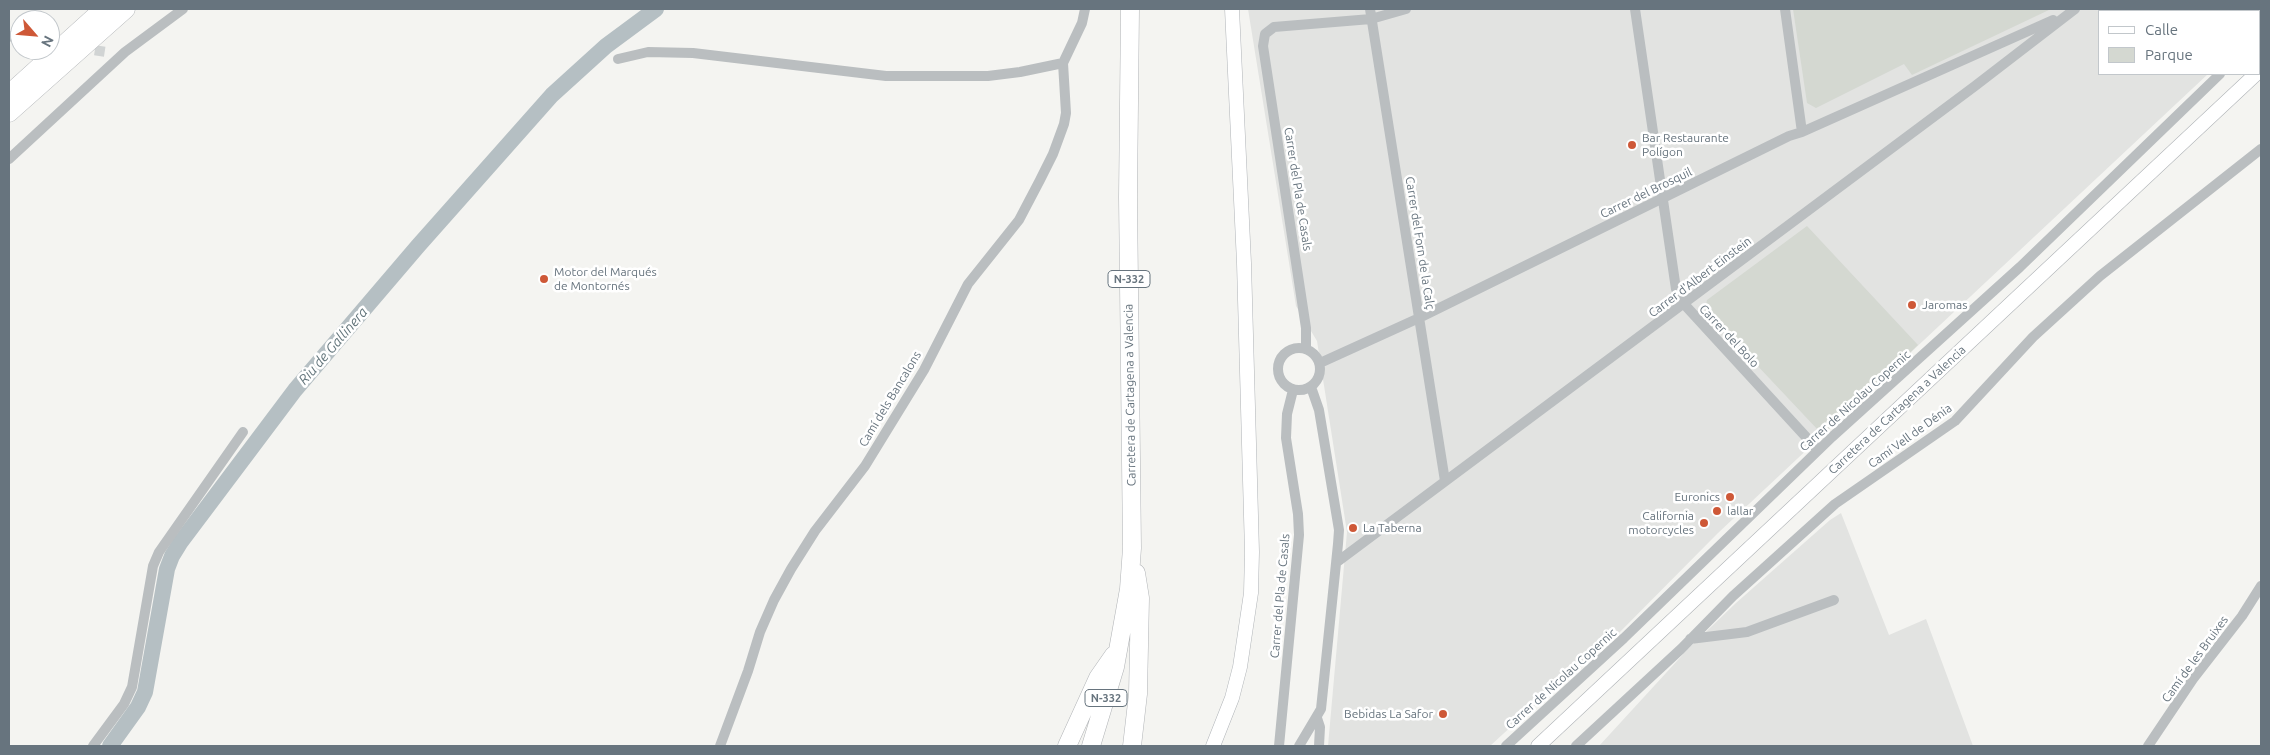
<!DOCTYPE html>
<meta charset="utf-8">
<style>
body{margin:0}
#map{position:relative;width:2270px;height:755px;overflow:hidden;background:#f4f4f1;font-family:Ubuntu,sans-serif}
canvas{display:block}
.frame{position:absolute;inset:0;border:10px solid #67747e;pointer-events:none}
.legend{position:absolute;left:2098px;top:10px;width:162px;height:65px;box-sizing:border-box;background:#fff;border:1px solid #c2c7cb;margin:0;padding:6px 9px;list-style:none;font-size:15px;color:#67747e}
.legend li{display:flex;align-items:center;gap:10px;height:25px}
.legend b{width:25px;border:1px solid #c2c7cb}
.north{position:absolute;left:10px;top:10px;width:50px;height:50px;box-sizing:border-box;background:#fff;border:1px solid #c2c7cb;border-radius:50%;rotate:117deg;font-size:14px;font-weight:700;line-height:20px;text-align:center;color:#67747e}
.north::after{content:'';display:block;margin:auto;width:18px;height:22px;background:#ce5837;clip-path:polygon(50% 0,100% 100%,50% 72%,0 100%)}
</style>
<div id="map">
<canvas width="2270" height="755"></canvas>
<div class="frame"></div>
<ul class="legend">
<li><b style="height:6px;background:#fff"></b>Calle</li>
<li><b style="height:14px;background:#d4d8d1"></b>Parque</li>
</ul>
<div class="north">N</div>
</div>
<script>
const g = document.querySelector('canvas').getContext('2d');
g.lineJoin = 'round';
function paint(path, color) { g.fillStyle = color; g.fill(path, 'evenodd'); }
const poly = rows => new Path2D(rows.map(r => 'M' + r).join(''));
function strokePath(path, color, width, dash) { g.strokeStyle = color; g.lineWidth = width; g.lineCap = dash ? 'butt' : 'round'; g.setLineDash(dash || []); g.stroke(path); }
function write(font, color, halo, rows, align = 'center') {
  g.font = font + ' Ubuntu,sans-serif'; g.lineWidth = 5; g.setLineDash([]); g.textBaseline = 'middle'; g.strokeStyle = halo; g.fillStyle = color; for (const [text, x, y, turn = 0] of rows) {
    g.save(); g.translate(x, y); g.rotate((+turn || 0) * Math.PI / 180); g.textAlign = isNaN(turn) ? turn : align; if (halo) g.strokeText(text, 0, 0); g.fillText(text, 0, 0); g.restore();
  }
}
paint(poly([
 [1248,9,2218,9,2218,11,2099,11,2099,74,2208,74,1718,533,1610,642,1527,712,1490,746,1328,746,1347,532,1317,341,1296,306],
 [1841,513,1889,635,1926,619,1973,746,1599,746,1688,649,1736,603,1830,520]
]), '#e2e3e1');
paint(poly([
 [1793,9,2051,9,1912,75,1904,64,1816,108,1807,103],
 [1807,226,1918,345,1828,430,1819,431,1705,310,1707,300]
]), '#d4d8d1');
strokePath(poly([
 [110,746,138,707,145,692,167,569,172,556,180,543,295,390,418,246,552,95,606,46,656,9]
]), '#b5bfc3', 16);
strokePath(poly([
 [80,48,106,52]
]), '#d1d4d4', 10, [10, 5]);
const secondary = poly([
 [1213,746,1232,698,1240,667,1251,593,1252,552,1244,263,1232,9],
 [1538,746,2256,74]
]);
const highway = poly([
 [9,94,103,9],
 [9,113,126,9],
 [1067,746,1098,678,1114,655],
 [1091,746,1115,667,1129,589,1132,548,1128,197,1130,9],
 [1132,746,1138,694,1140,598,1136,573]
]);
strokePath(secondary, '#afb3b7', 15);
strokePath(highway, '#b0b3b6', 19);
strokePath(poly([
 [1370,9,1445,481],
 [1635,9,1676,289,1684,304,1818,450],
 [1785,9,1802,132],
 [2229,9,2230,11],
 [9,36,20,39],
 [618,59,648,52,693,53,886,76,988,76,1020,72,1063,63],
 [9,159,125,52,183,9],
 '1278 369a21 21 0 1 1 42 0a21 21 0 1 1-42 0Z',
 [1306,349,1306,328,1263,46,1265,34,1274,27,1371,19,1406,9],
 [1320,363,1419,318,1789,136,1802,132,2053,20],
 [1337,562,1975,86,2075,9],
 [1690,639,1747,632,1834,600],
 [1317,718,1320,727,1319,746],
 [93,746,124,704,132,687,153,566,159,552,243,432],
 [720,746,748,671,760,632,774,600,791,569,815,531,865,466,924,370,968,284,1019,220,1040,180,1053,154,1064,124,1066,113,1063,63,1082,23,1085,9],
 [1279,746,1299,535,1298,514,1286,438,1287,414,1293,390],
 [1299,746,1321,709,1338,544,1339,530,1319,410,1311,387],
 [1506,746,1624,638,1832,437,2020,267,2220,74],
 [1576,746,1681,649,1733,596,1835,504,1955,421,2033,337,2100,276,2261,149],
 [2148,746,2193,679,2242,616,2261,586]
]), '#babec0', 10);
strokePath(secondary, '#fff', 14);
strokePath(highway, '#fff', 18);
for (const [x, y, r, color] of [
 [1632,145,5,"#ce5837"],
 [544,279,5,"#ce5837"],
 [1912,305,5,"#ce5837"],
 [1730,497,5,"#ce5837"],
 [1717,511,5,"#ce5837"],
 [1704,523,5,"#ce5837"],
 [1353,528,5,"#ce5837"],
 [1443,714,5,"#ce5837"]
]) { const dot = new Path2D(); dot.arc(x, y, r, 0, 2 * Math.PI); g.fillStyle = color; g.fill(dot); strokePath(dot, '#fff', 2); }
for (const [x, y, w] of [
 [1129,279,42],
 [1106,698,42]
]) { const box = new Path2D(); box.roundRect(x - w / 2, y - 8.5, w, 17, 4); g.fillStyle = '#fff'; g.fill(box); strokePath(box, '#67747e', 1); }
write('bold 11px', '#67747e', null, [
 ["N-332",1129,279],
 ["N-332",1106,698]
]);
write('12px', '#67747e', '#fff', [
 ["Bar Restaurante",1642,138],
 ["Polígon",1642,152],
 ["Motor del Marqués",554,272],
 ["de Montornés",554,286],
 ["Jaromas",1922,305],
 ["Euronics",1720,497,"right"],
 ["lallar",1727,511],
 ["California",1694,516,"right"],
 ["motorcycles",1694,530,"right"],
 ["La Taberna",1363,528],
 ["Bebidas La Safor",1433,714,"right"]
], 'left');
write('12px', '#67747e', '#fff', [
 ["Carrer del Pla de Casals",1298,189,81],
 ["Carrer del Brosquil",1646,193,-26],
 ["Carrer del Forn de la Calç",1420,243,81],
 ["Carrer d'Albert Einstein",1700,277,-37],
 ["Carrer del Bolo",1729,336,47],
 ["Carretera de Cartagena a Valencia",1130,395,-91],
 ["Camí dels Bancalons",890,399,-59],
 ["Carrer de Nicolau Copernic",1855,401,-42],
 ["Carretera de Cartagena a Valencia",1897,410,-43],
 ["Camí Vell de Dénia",1910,436,-36],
 ["Carrer del Pla de Casals",1280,596,-85],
 ["Camí de les Bruixes",2195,659,-54],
 ["Carrer de Nicolau Copernic",1561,679,-42]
]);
write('italic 14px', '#63757b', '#fff', [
 ["Riu de Gallinera",333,346,-49]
]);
</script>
